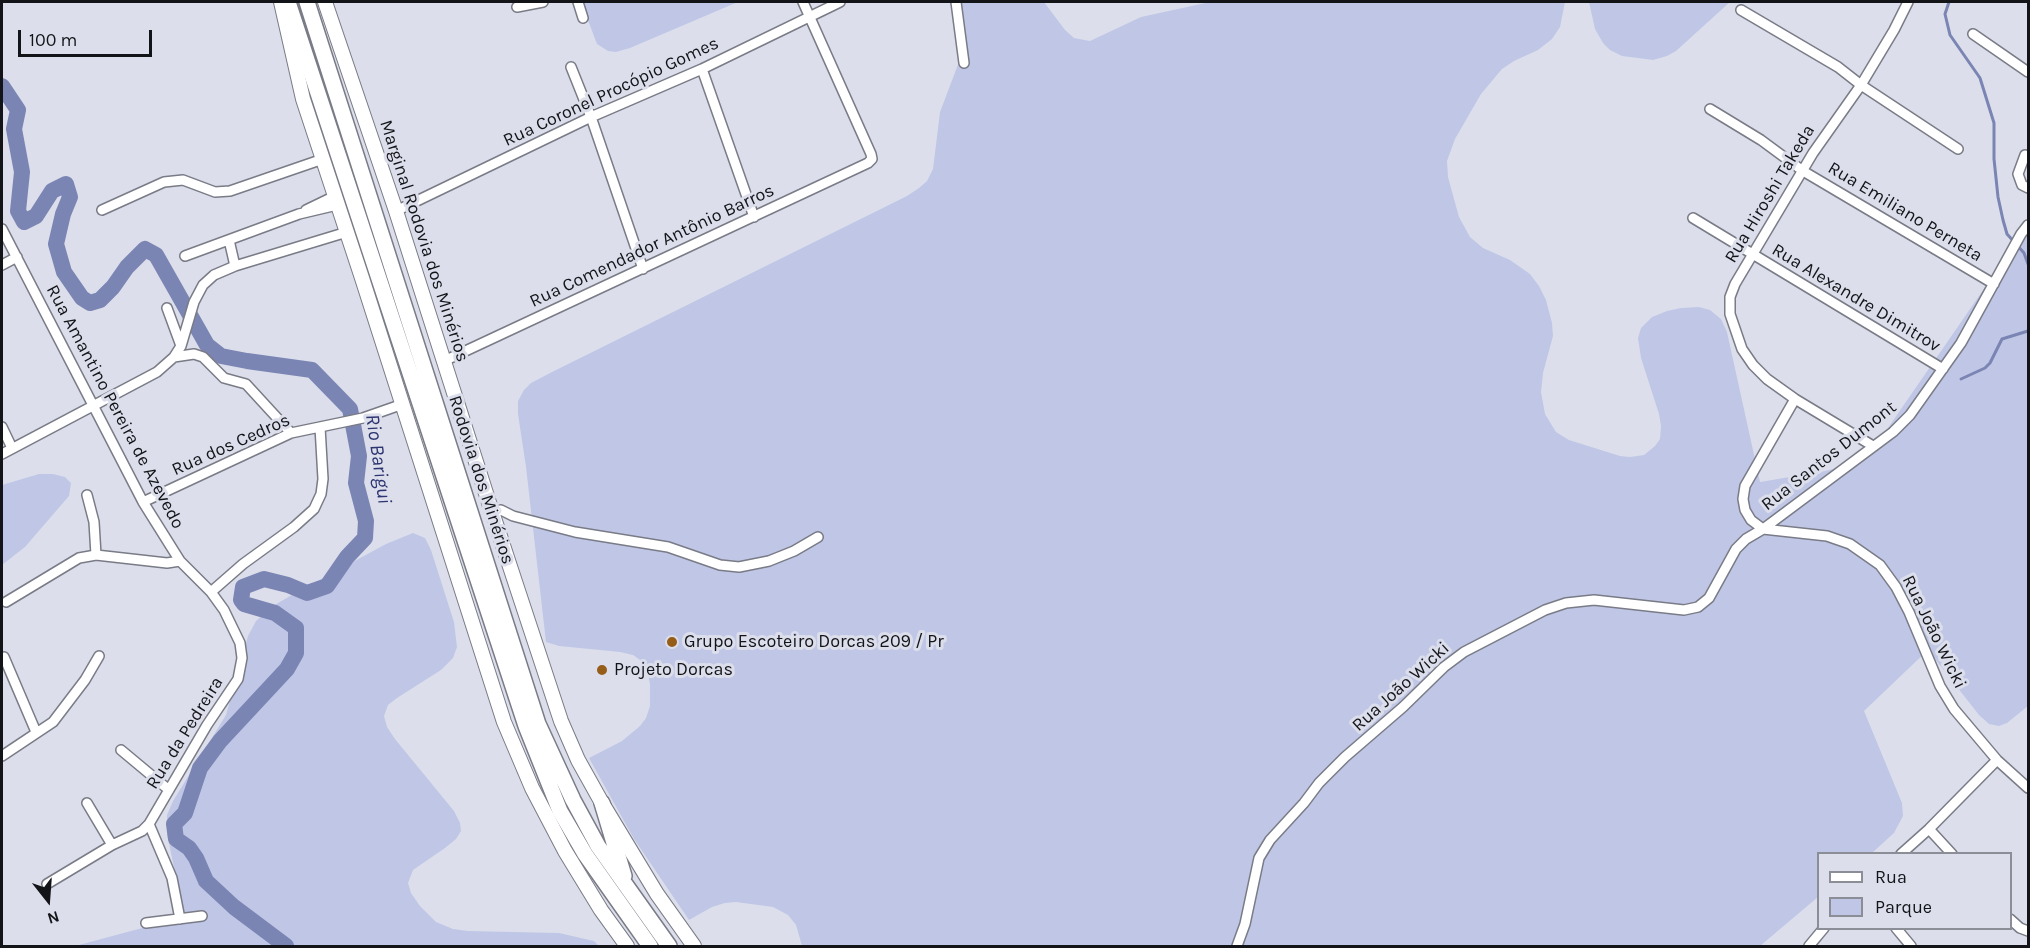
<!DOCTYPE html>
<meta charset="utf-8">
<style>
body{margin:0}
#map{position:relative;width:2030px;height:948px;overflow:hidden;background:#dcdfeb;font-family:Karla,sans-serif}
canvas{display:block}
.frame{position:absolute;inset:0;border:3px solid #131418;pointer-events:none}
.legend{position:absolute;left:1817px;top:852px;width:195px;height:78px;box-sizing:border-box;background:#dcdfeb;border:2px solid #8c8e97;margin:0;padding:8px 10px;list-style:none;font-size:18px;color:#131418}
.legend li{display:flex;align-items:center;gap:12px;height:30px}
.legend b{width:30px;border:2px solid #8c8e97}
.north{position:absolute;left:18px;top:870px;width:60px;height:60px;-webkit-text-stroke:4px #dcdfeb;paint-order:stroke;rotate:163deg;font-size:16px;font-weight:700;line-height:24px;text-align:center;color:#131418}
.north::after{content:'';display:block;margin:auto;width:21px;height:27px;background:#131418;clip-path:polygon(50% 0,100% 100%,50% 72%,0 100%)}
.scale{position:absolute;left:18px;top:30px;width:134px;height:27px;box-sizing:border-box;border:3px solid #131418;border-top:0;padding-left:8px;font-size:18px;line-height:21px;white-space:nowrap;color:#131418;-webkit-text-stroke:4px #dcdfeb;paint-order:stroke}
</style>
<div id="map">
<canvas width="2030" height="948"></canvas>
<div class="frame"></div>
<ul class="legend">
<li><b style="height:8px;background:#fff"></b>Rua</li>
<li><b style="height:16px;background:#c0c7e6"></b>Parque</li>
</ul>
<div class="north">N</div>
<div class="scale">100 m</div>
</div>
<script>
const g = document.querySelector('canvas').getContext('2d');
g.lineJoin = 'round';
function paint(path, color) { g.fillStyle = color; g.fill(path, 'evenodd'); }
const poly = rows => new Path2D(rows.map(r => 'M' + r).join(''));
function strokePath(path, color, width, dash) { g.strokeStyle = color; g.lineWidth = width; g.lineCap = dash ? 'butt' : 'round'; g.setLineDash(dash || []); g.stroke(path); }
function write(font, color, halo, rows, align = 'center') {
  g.font = font + ' Karla,sans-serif'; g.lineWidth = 6; g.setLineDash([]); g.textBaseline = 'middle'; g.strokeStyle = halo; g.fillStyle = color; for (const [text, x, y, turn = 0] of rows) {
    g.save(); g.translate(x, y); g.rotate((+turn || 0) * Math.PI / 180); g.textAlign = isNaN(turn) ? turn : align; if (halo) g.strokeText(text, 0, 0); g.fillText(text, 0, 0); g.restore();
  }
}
paint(poly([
 [581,2,738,2,630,48,616,52,608,51,597,44],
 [954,2,1044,2,1065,30,1074,38,1090,41,1141,17,1210,2,1565,2,1560,27,1552,39,1538,50,1514,61,1502,69,1481,94,1455,139,1447,161,1448,177,1459,217,1470,237,1483,248,1510,260,1530,274,1539,286,1546,300,1552,323,1553,336,1543,373,1541,392,1545,414,1556,432,1569,440,1620,456,1630,457,1644,455,1655,446,1660,439,1661,426,1659,414,1641,358,1638,338,1641,328,1652,317,1667,311,1681,308,1699,307,1710,310,1721,319,1727,332,1760,482,1825,471,1854,464,1881,438,2028,225,2028,706,2007,723,1999,726,1989,724,1979,715,1928,650,1864,711,1902,803,1903,816,1894,833,1872,853,1818,854,1818,897,1760,946,802,946,796,925,788,915,773,907,736,902,725,903,712,907,689,920,634,839,589,758,622,741,640,726,646,718,650,706,650,684,647,670,643,662,633,655,620,652,559,646,546,642,526,467,518,414,518,401,524,390,531,383,552,372,907,196,919,188,927,181,933,169,940,112,962,54],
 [1589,2,1730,2,1676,51,1667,56,1653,60,1622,56,1610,50,1603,43,1595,29],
 [39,474,53,474,65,477,71,483,69,496,25,547,2,565,2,485],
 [413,533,425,538,431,550,454,622,457,647,453,658,441,670,397,698,388,705,384,716,387,727,395,739,454,811,460,823,461,831,456,839,445,848,413,870,408,883,411,893,420,906,436,922,453,929,468,931,559,933,594,941,599,946,75,946,146,927,168,920,177,912,180,895,167,834,167,815,173,801,226,715,248,636,256,621,273,606,290,596,386,544]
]), '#c0c7e6');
strokePath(poly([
 [1949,2,1945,14,1950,35,1980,78,1994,123,1994,159,1998,197,2003,220,2007,234,2024,253,2028,264],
 [1961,379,1985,368,1990,363,2002,339,2028,331]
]), '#7b85b3', 3);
strokePath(poly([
 [2,86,18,110,14,129,22,172,18,211,24,222,36,216,52,191,66,184,70,197,63,214,56,244,64,272,82,298,90,303,100,300,113,287,127,267,145,249,156,255,207,345,221,356,247,361,312,370,350,409,359,456,356,483,366,521,365,538,347,557,327,586,307,593,288,585,264,579,243,587,241,600,244,604,275,613,296,628,296,653,287,669,220,741,200,768,185,813,174,824,176,839,189,848,196,858,206,881,234,907,286,946]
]), '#7b85b3', 16);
const street = poly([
 [578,2,583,18],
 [956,2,964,63],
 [517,7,543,2],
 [1741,10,1838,67,1861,85,1958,149],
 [1973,34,2028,72],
 [571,67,591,117,643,269],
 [702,69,754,217],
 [1710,109,1761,140,1803,171,1994,284],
 [2025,155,2018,174,2022,185,2028,188],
 [102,210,164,182,183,180,215,192,230,191,323,159],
 [306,210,335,196],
 [396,211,591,117,702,69,840,2],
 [1693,218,1943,369],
 [2,229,143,502,180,561,211,592,224,610,240,643,242,658,238,679,207,725,149,824,142,831,112,845,47,884],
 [229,240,235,266],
 [185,256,299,214,337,205],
 [2,265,17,257],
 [167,308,181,346],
 [174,357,194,354,203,357,224,378,246,384,291,433],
 [444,361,868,163,872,159,871,154,803,2],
 [2,427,12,448],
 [1873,446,1795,399,1767,379,1753,365,1742,349,1730,314,1730,297,1735,284,1813,153,1861,85,1894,30,1908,2],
 [2,454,157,372,174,357,181,346,194,302,203,285,214,275,235,266,347,232],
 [87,495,94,522,96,555],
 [143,502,291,433,363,418,403,404],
 [492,512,501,510,513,516,575,532,668,547,720,565,739,567,769,561,794,551,818,537],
 [1763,529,1827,536,1850,544,1880,565,1896,587,1909,612,1940,686,1954,709,1997,760,2028,788],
 [1763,529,1751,520,1745,510,1743,499,1745,486,1795,399],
 [211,592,243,564,294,527,314,509,321,494,323,479,320,427],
 [6,602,79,558,96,555,167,563,180,561],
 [4,657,36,732],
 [121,750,169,790],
 [2,756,53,722,85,680,99,656],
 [87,803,112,845],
 [149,824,172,878,180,919],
 [1929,829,1952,854],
 [1901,854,1929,829,1997,760],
 [2010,919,2020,928,2028,931],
 [146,923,202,916],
 [1896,928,1911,946],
 [1237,946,1245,924,1259,858,1270,840,1304,803,1319,783,1345,757,1403,707,1444,667,1464,652,1545,610,1566,603,1594,600,1684,610,1698,607,1709,598,1736,549,1746,539,1763,529,1893,432,1910,415,1961,343,2021,234,2028,225],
 [1809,946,1824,928]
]);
const secondary = poly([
 [281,2,303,99,362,278,504,722,532,788,565,851,601,910,627,946],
 [325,2,396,211,492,512,561,721,578,760,602,803,657,894,694,946]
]);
const primary = poly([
 [288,2,526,726,560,811,585,854,650,946],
 [307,2,538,724,573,800,598,846,669,946],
 [602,803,624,876]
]);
strokePath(street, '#797b86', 12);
strokePath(secondary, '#797b86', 16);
strokePath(primary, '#797b86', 18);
strokePath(street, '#fff', 9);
strokePath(secondary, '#fff', 14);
strokePath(primary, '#fff', 15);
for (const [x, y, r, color] of [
 [672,642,6,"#965d19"],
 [602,670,6,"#965d19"]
]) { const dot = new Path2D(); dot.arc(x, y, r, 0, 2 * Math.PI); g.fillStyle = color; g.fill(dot); strokePath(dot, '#dcdfeb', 2); }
write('18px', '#131418', '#dcdfeb', [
 ["Rua Coronel Procópio Gomes",611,92,-25],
 ["Rua Hiroshi Takeda",1770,194,-59],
 ["Rua Emiliano Perneta",1905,212,31],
 ["Marginal Rodovia dos Minérios",424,241,72],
 ["Rua Comendador Antônio Barros",652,246,-25],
 ["Rua Alexandre Dimitrov",1856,298,31],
 ["Rua Amantino Pereira de Azevedo",115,407,62],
 ["Rua dos Cedros",231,445,-24],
 ["Rua Santos Dumont",1829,456,-38],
 ["Rodovia dos Minérios",481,480,72],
 ["Rua João Wicki",1934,632,64],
 ["Rua João Wicki",1401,687,-42],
 ["Rua da Pedreira",185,733,-58]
]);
write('18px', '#131418', '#dcdfeb', [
 ["Grupo Escoteiro Dorcas 209 / Pr",684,642],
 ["Projeto Dorcas",614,670]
], 'left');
write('italic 20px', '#2d3470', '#dcdfeb', [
 ["Rio Barigui",378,459,82]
]);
</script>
